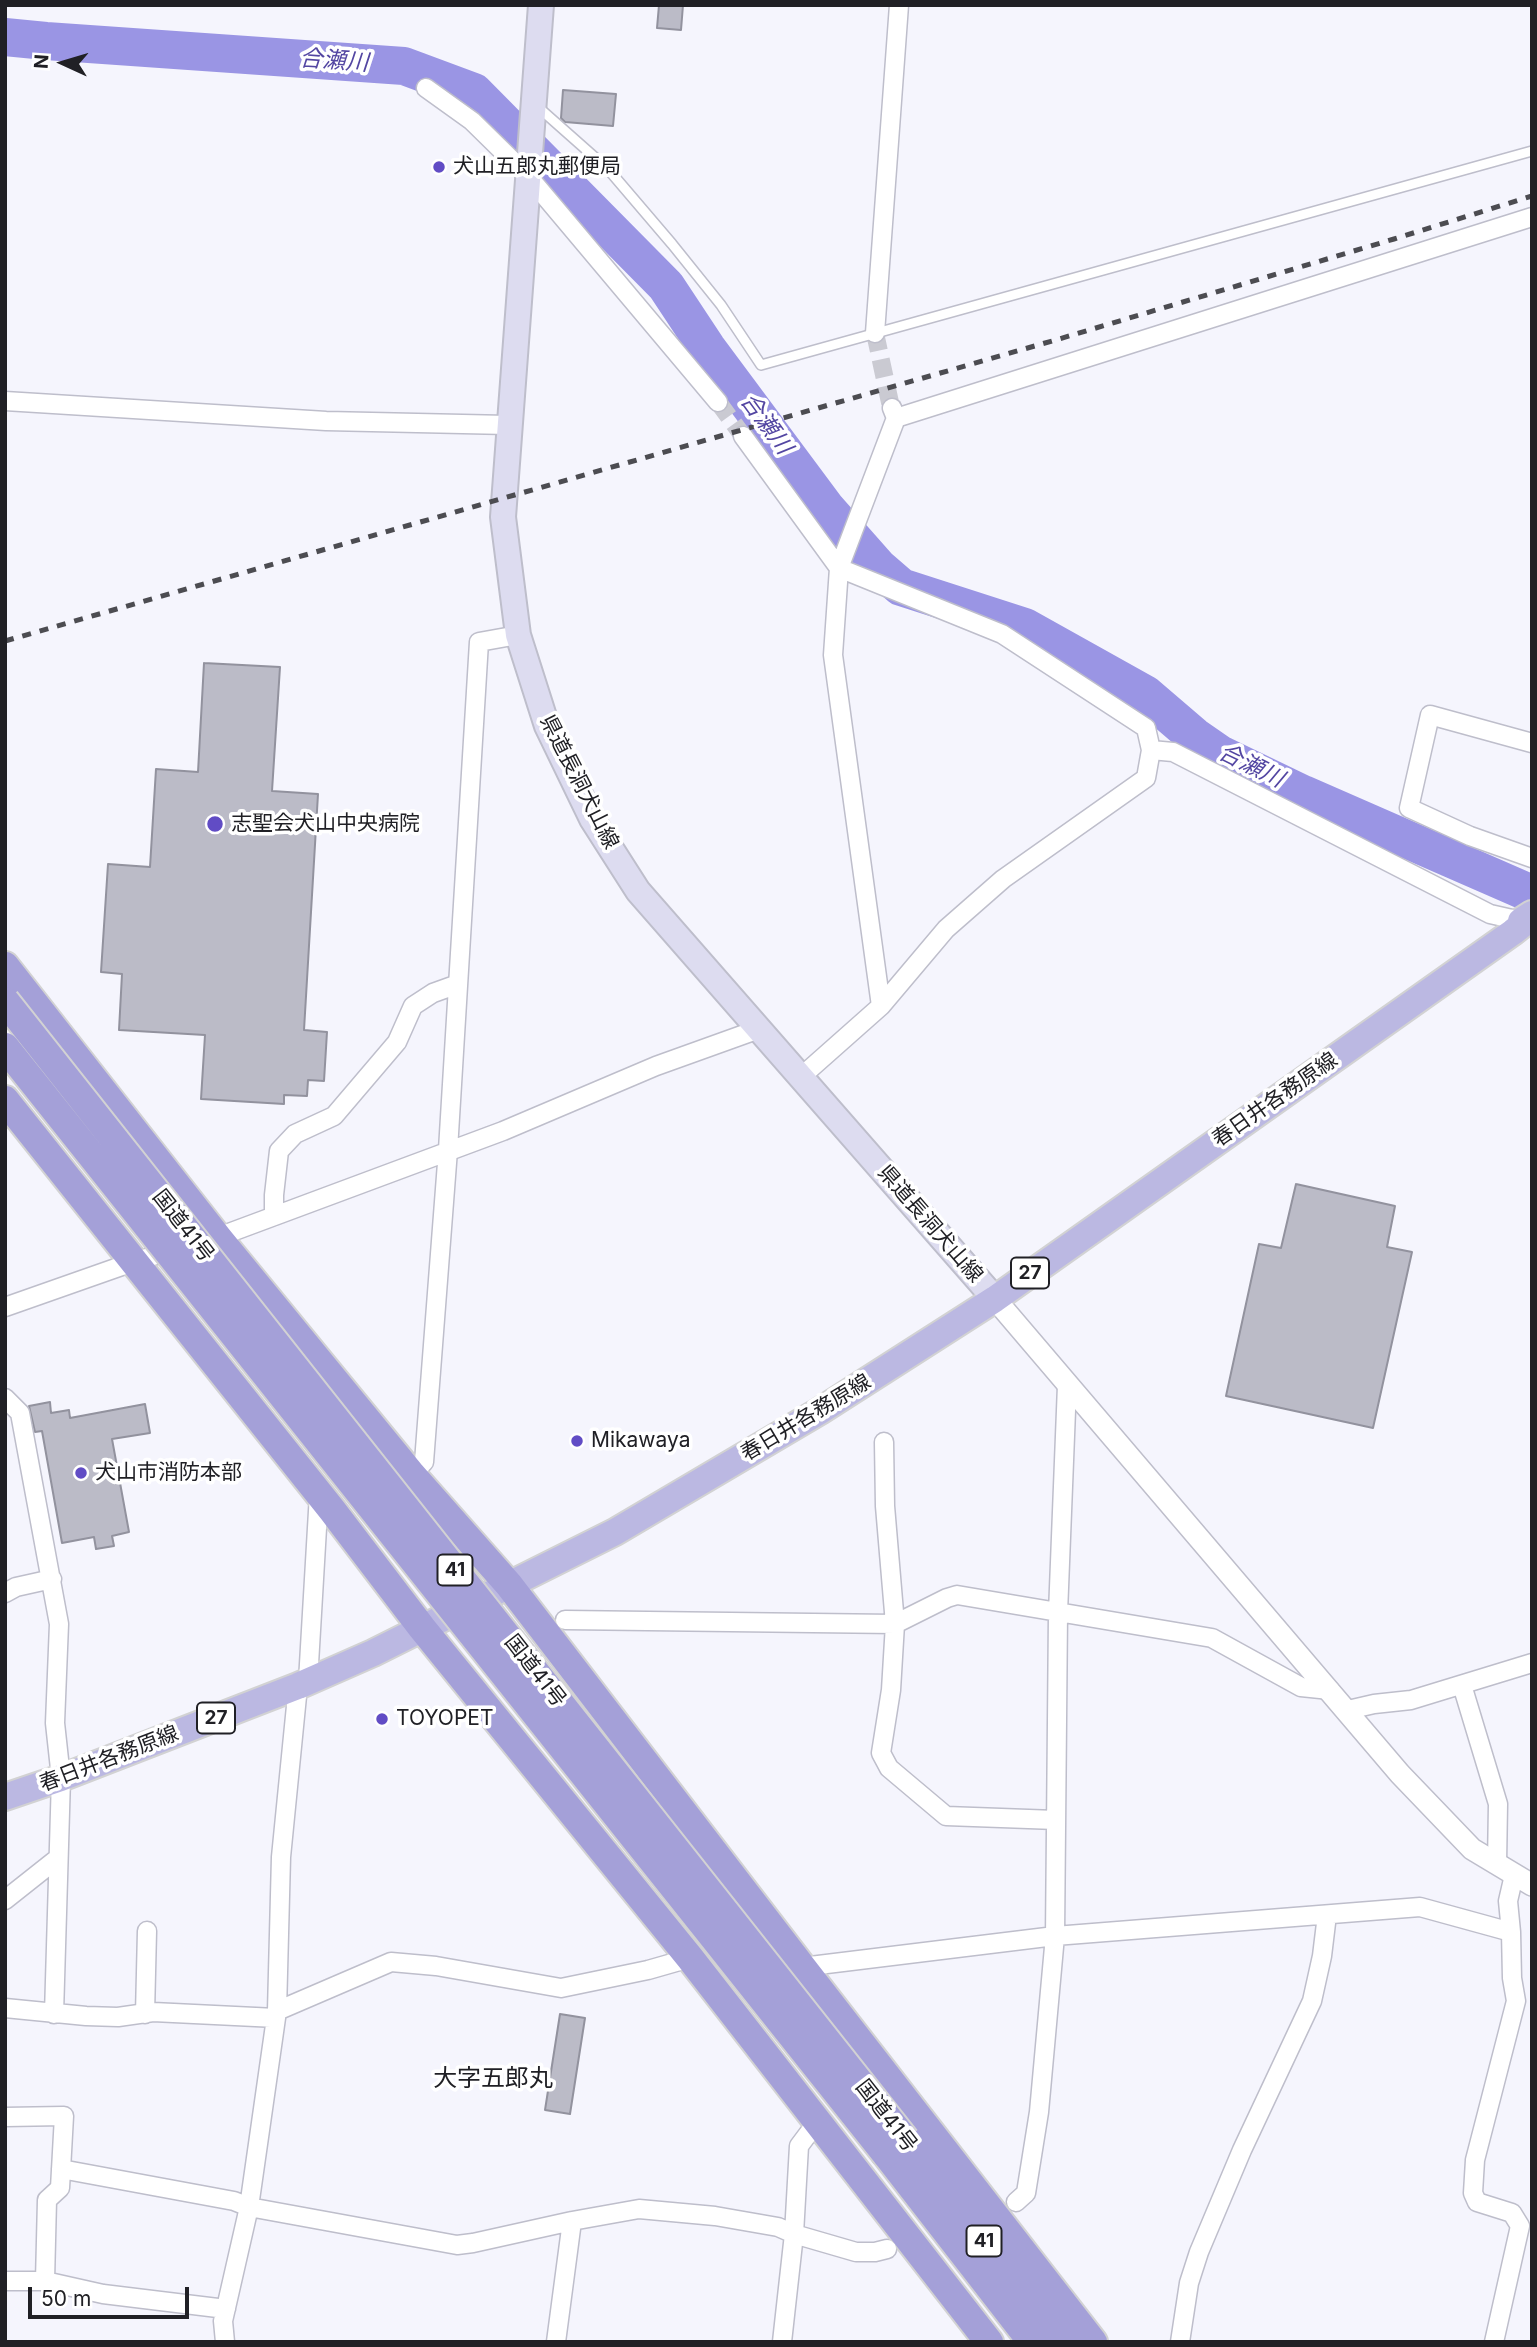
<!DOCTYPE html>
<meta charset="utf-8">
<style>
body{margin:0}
#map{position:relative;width:1537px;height:2347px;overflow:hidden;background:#f5f5fd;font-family:Inter,sans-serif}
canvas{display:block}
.frame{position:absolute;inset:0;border:7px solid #202025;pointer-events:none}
.north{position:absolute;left:28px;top:28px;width:70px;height:70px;-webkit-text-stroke:5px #fff;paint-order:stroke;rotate:274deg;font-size:19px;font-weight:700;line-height:28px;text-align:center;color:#202025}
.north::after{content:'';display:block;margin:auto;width:24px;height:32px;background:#202025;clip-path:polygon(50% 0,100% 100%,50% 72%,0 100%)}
.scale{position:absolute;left:28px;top:2287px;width:161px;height:32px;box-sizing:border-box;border:4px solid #202025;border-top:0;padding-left:9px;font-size:21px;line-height:24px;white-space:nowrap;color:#202025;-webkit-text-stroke:5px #fff;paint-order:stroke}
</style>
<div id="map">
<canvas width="1537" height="2347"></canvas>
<div class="frame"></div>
<div class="north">N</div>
<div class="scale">50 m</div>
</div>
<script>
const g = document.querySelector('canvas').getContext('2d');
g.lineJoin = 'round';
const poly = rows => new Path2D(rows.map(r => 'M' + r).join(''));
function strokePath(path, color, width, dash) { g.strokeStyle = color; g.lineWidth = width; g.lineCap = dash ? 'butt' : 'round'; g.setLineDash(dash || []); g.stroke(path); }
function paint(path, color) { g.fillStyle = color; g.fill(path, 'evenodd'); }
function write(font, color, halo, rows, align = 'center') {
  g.font = font + ' Inter,"Noto Sans JP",sans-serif'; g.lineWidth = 7; g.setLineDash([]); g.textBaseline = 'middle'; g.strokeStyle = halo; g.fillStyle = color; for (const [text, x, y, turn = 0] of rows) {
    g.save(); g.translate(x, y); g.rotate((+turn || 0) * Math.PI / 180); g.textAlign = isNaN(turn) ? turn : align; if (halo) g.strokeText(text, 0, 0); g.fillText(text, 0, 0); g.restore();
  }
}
strokePath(poly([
 [5,37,46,41,404,66,474,92,666,286,707,348,826,508,879,568,901,587,1025,627,1145,694,1194,736,1220,754,1303,794,1532,894]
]), '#9a95e4', 38);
const building = poly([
 [659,5,683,5,681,30,657,28,659,5],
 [563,90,616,94,613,126,565,122,561,118,563,90],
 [204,663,280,667,272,791,318,794,304,1030,327,1032,324,1081,308,1080,307,1096,284,1095,284,1104,201,1099,205,1035,119,1030,122,974,101,972,108,864,150,867,156,769,198,772,204,663],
 [1296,1184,1395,1206,1387,1247,1412,1252,1373,1428,1226,1396,1259,1244,1281,1248,1296,1184],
 [50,1402,51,1413,69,1410,70,1418,145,1404,150,1433,112,1439,129,1532,112,1536,114,1546,96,1549,94,1537,62,1543,42,1431,35,1432,29,1406,50,1402],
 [560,2014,585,2018,570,2114,545,2110,560,2014]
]);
paint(building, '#bbbbc7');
strokePath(building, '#92929e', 2);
strokePath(poly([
 [875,333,891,407],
 [718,402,743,436]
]), '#cacad2', 18, [18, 9]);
const service = poly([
 [538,107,608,169,672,244,721,305,761,365,1532,151]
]);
const minor = poly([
 [426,88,472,121,528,176,718,402],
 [875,333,899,5],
 [5,401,326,421,508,425],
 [896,418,1532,217],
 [743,436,839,568,1002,634,1146,728,1151,750,1146,778,1003,879,946,929,881,1006,802,1076],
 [1532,743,1430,715,1409,808,1470,836,1532,858],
 [1151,750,1173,752,1490,914,1521,921],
 [881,1006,833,655,839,568,896,418,892,408],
 [274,1216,274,1195,279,1151,295,1134,334,1116,397,1042,413,1006,433,993,458,984],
 [210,1240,503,1131,656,1066,759,1029],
 [5,1307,133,1262,176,1249],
 [5,1398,20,1413,59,1624,55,1723,61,1778,54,2014],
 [884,1442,885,1506,895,1624,891,1690,881,1753,889,1768,946,1816,1056,1820],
 [412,1475,424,1462,448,1150,479,642,518,635],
 [5,1593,16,1587,52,1579],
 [565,1620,895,1624,947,1598,957,1595,1212,1638,1301,1687,1330,1690],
 [308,1681,319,1494],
 [1462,1685,1498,1804,1497,1864],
 [1348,1710,1374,1704,1411,1700,1532,1663],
 [5,1900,58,1858],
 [802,1967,1055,1936,1420,1907,1511,1932,1508,1901,1514,1875],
 [5,2008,86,2016,118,2017,153,2012,276,2018],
 [277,2011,391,1962,436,1966,561,1988,648,1970,690,1958],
 [145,2014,147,1931],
 [5,2117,64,2116,60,2188,47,2200,45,2281],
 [61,2169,234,2201,249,2207,457,2245,473,2243,572,2221,639,2209,715,2216,778,2227,794,2234,856,2252,875,2252,887,2249],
 [1016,2202,1026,2193,1039,2112,1055,1936,1058,1613,1067,1385],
 [5,2281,45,2281,103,2294,226,2309],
 [225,2342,223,2321,249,2207,277,2011,281,1857,298,1686],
 [556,2342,572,2221],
 [782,2342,794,2234,799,2146,817,2122],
 [1180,2342,1189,2283,1199,2252,1242,2150,1312,2001,1322,1956,1327,1915],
 [1494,2342,1520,2226,1512,2213,1477,2202,1473,2193,1475,2160,1516,2001,1512,1978,1511,1932]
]);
const tertiary = poly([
 [995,1299,1400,1774,1472,1849,1532,1885]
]);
const secondary = poly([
 [541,5,503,517,518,635,547,726,592,819,638,891,995,1299]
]);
const primary = poly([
 [5,1797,61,1778,298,1686,373,1653,615,1532,820,1411,995,1299,1513,932,1523,924,1521,921,1532,914]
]);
const trunk = poly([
 [5,966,218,1238,412,1475,509,1585,802,1967,1093,2342],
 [5,1100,332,1510,422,1628,690,1958,989,2342],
 [905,2140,1064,2342],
 [886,2154,1032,2342]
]);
strokePath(service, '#bebecb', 12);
strokePath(minor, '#bebecb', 21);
strokePath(tertiary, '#bebecb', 24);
strokePath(secondary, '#bebecb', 28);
strokePath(primary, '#d2d2d3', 30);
strokePath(trunk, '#d2d2d3', 32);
strokePath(service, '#fff', 9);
strokePath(minor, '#fff', 18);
strokePath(tertiary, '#fff', 21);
strokePath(secondary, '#dddcf0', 24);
strokePath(primary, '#bbb8e2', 26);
strokePath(trunk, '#a4a0d8', 28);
strokePath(poly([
 [5,641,1059,339,1394,239,1532,196]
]), '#4c4c51', 5, [9, 9]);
const trunkBridge = poly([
 [5,1001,905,2140],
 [5,1047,886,2154]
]);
strokePath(trunkBridge, '#d2d2d3', 32, []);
strokePath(trunkBridge, '#a4a0d8', 28);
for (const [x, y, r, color] of [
 [439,167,7,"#614cc5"],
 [215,824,9,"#614cc5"],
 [577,1441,7,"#614cc5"],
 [81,1473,7,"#614cc5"],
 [382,1719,7,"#614cc5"]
]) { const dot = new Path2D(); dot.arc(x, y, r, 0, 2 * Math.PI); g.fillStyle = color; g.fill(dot); strokePath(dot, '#fff', 2.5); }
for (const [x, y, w] of [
 [1030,1273,38],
 [455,1570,35],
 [216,1718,38],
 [984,2241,35]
]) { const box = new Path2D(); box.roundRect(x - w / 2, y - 15.5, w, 31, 5); g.fillStyle = '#fff'; g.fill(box); strokePath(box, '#202025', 2); }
write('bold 19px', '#202025', null, [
 ["27",1030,1273],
 ["41",455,1570],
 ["27",216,1718],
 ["41",984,2241]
]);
write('21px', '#202025', '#fff', [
 ["犬山五郎丸郵便局",453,167],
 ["志聖会犬山中央病院",231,824],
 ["Mikawaya",591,1441],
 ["犬山市消防本部",95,1473],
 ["TOYOPET",396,1719]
], 'left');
write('21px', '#202025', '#fff', [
 ["県道長洞犬山線",579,782,63],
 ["春日井各務原線",1275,1100,-35],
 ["県道長洞犬山線",930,1224,49],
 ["国道41号",183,1226,52],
 ["春日井各務原線",806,1418,-31],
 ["国道41号",535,1671,52],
 ["春日井各務原線",109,1759,-21],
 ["国道41号",886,2116,52]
]);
write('italic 23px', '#5346a2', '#fff', [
 ["合瀬川",334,61,4],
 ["合瀬川",766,424,54],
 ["合瀬川",1251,766,26]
]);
write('24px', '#202025', '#fff', [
 ["大字五郎丸",493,2079]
]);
</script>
